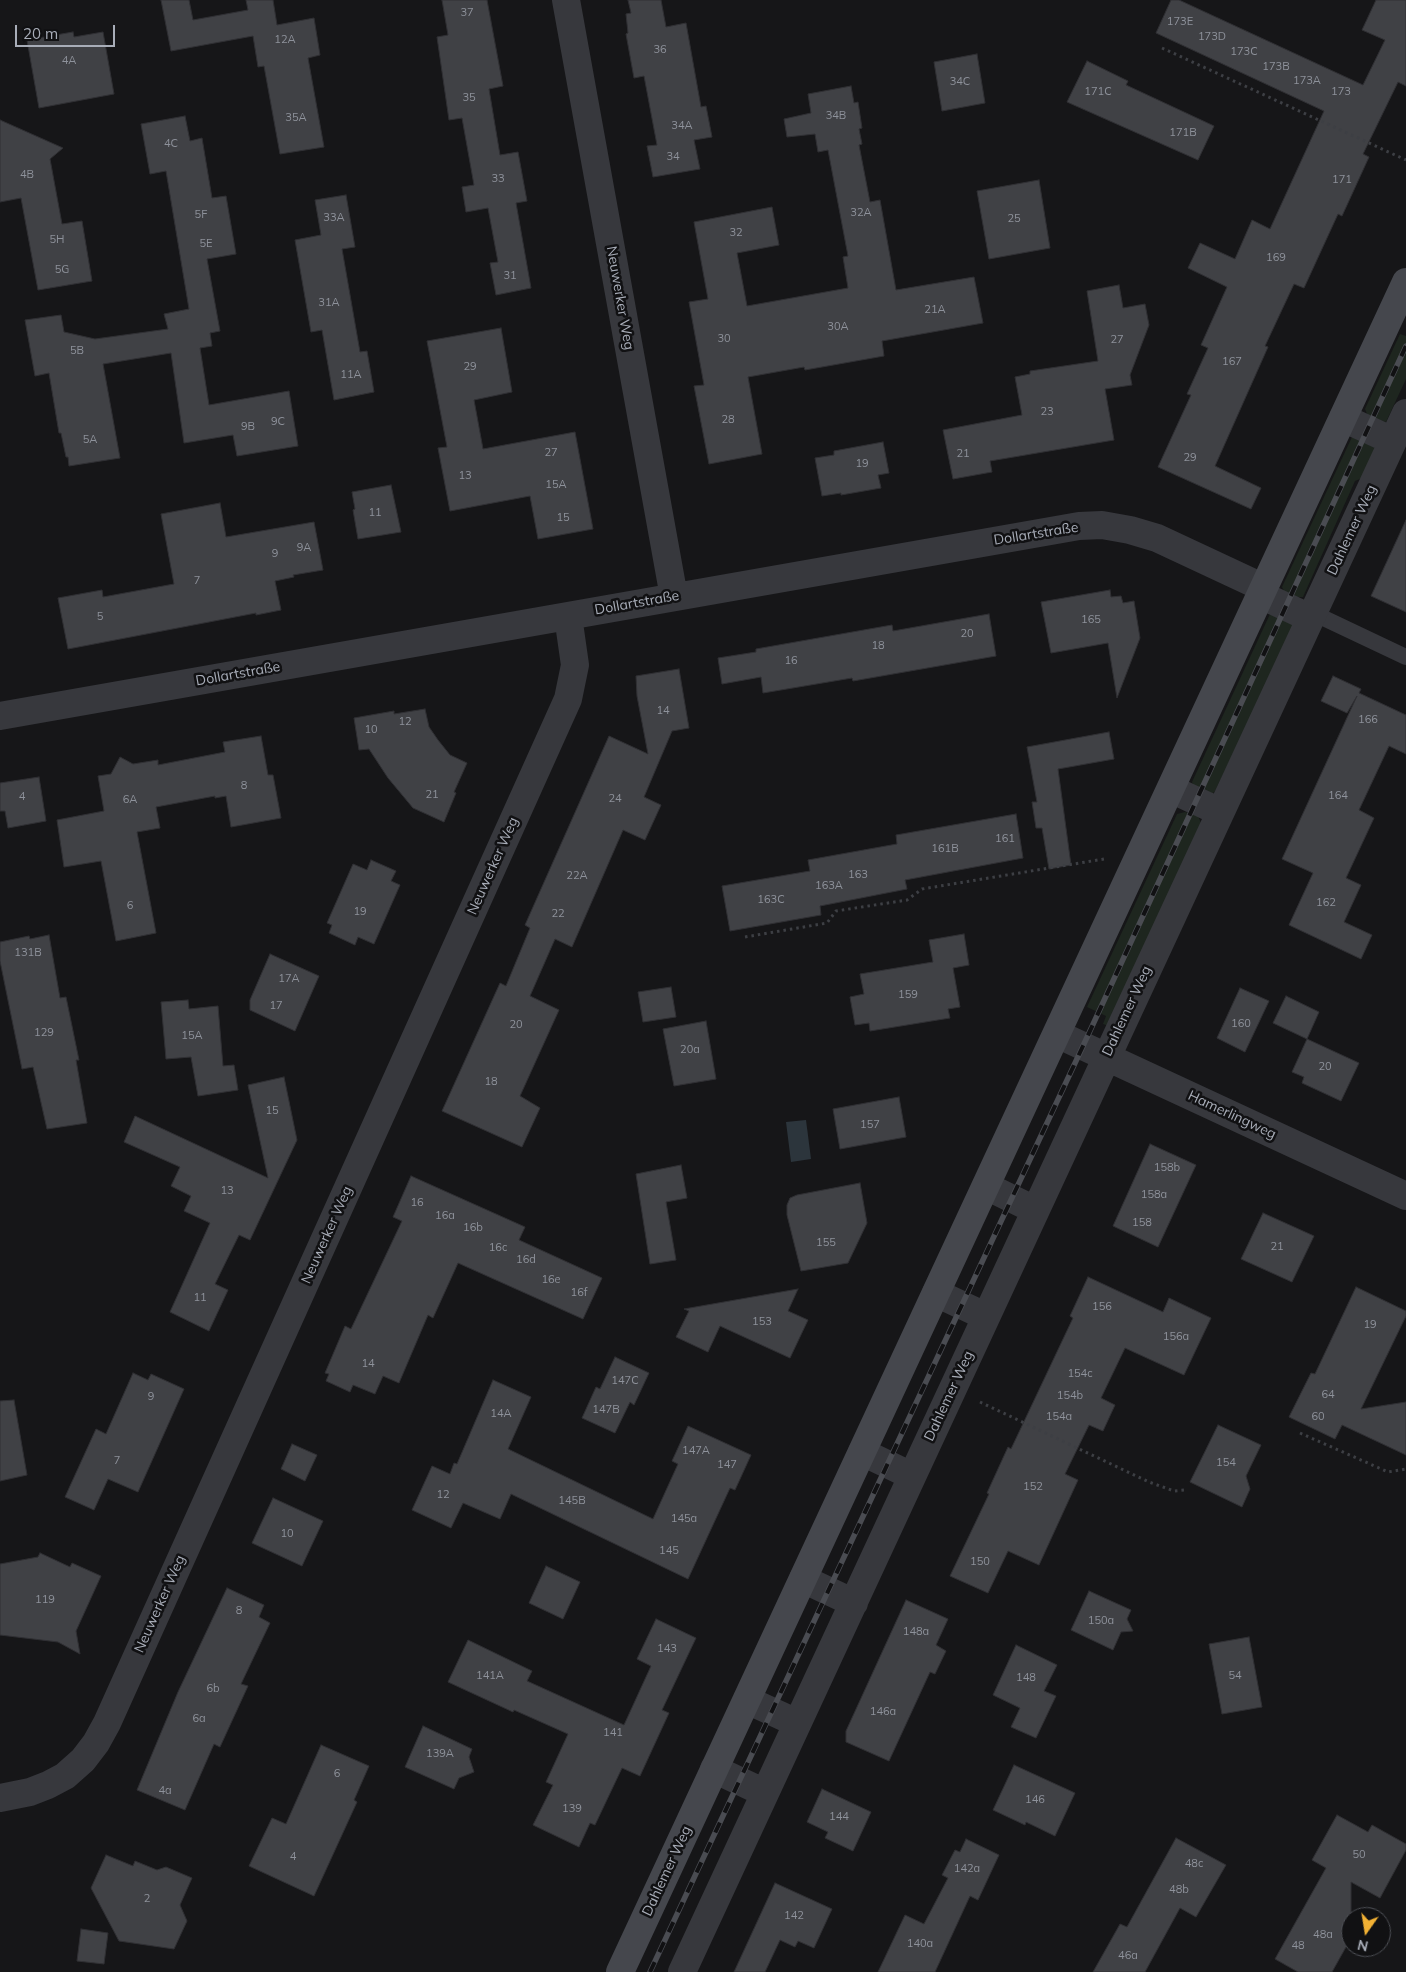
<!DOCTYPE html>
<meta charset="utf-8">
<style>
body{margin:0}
#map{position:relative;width:1406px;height:1972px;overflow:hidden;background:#161618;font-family:Mulish,sans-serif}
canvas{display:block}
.north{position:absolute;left:1341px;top:1907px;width:50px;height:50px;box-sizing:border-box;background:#111113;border:1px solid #4d4f55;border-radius:50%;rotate:193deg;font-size:14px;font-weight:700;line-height:20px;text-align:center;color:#a8adb8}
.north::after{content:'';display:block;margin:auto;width:18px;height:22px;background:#f2b134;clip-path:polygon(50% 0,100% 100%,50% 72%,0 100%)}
.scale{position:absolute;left:15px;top:25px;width:100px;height:22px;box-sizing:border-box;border:2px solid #a8adb8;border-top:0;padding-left:6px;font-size:15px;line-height:18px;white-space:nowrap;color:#a8adb8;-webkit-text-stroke:4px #111113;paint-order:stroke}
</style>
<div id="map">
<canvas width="1406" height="1972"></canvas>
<div class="north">N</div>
<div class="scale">20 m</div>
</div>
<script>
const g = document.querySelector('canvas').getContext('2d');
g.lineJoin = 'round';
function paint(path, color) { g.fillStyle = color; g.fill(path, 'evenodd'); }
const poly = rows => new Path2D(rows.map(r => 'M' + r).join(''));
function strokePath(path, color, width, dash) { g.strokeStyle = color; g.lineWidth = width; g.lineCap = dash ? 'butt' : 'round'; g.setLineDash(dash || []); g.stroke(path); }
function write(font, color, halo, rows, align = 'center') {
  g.font = font + ' Mulish,sans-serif'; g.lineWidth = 5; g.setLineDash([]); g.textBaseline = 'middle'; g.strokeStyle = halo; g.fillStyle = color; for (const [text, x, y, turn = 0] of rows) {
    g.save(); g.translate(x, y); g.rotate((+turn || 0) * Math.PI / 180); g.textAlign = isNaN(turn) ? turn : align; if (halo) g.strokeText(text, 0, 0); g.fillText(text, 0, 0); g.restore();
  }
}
paint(poly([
 [1400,334,1406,336,1406,379,1386,422,1368,416,1365,409],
 [1352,437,1378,449,1362,478,1355,481,1303,597,1293,597,1285,593,1282,587],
 [1270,614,1295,626,1215,791,1212,794,1194,787,1192,782],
 [1185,812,1198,816,1201,823,1111,1027,1103,1024,1106,1016,1087,1007,1177,814]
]), '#1e261f');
paint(poly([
 [806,1120,811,1159,791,1162,786,1122]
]), '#2c353c');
const building = poly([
 [161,0,189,0,193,20,248,10,246,0,273,0,277,25,314,18,320,55,308,58,324,147,280,154,264,66,258,67,253,36,171,51,161,0],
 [442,0,487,0,503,86,489,89,500,155,518,152,527,201,516,203,531,288,496,295,490,263,498,262,488,208,466,212,462,187,474,185,462,118,449,120,437,37,448,35,442,0],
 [628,0,661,0,666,27,686,23,701,107,706,106,712,137,694,140,700,169,653,177,647,146,657,145,644,76,634,78,626,34,628,33,626,14,631,13,628,0],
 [1171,0,1179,0,1363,85,1385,40,1362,30,1376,0,1406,0,1406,86,1398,82,1363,154,1369,157,1342,216,1338,214,1304,288,1294,284,1265,346,1268,347,1215,466,1261,488,1251,509,1158,467,1191,395,1187,394,1208,348,1201,345,1227,287,1188,268,1200,243,1235,259,1252,220,1270,229,1324,111,1156,33,1171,0],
 [73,32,74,37,103,32,114,94,39,108,27,40,73,32],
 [977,54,985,103,942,111,934,62,977,54],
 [1087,61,1128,81,1126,85,1214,126,1198,160,1067,102,1087,61],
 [851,86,854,103,858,102,862,128,859,129,862,144,859,145,870,202,880,200,896,290,974,277,983,323,882,341,884,356,805,370,804,367,748,377,762,454,709,464,694,386,704,385,689,302,708,299,694,222,772,207,779,245,737,253,747,306,848,288,843,257,848,256,828,150,818,152,815,134,787,137,784,119,811,113,808,94,851,86],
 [185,116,190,141,202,138,212,198,226,196,236,254,207,259,220,331,210,333,212,346,200,348,209,405,289,391,298,446,237,456,233,435,184,443,171,353,103,364,120,458,69,466,68,457,66,457,61,433,59,433,49,373,35,376,25,320,61,315,64,332,95,339,168,329,164,314,189,309,166,171,150,174,141,124,185,116],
 [0,120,63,148,50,159,62,224,82,221,92,281,38,290,21,198,0,202,0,120],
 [1039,180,1050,248,989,259,977,191,1039,180],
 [346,195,355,247,342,249,360,352,367,351,374,392,334,400,322,330,311,332,295,240,321,235,315,200,346,195],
 [1119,285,1123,308,1145,304,1149,325,1130,375,1132,385,1105,389,1114,440,990,461,992,472,953,479,943,430,1022,415,1015,377,1030,374,1030,371,1098,361,1087,291,1119,285],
 [501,328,512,392,474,400,483,449,575,432,593,529,538,539,530,496,450,511,438,448,447,447,427,341,501,328],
 [883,442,889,473,878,475,881,488,841,495,841,493,822,496,815,458,834,455,834,451,883,442],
 [391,485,401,532,358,539,353,510,355,509,352,492,391,485],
 [220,503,226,537,314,522,323,570,293,575,294,577,275,581,281,610,256,615,256,613,68,649,58,598,102,590,103,597,174,584,161,514,220,503],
 [1406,520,1406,612,1371,596,1406,520],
 [1110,590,1111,597,1121,596,1123,603,1134,601,1140,638,1117,698,1108,643,1051,653,1041,602,1110,590],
 [989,614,996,656,853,681,852,678,763,693,761,677,722,684,718,658,756,652,756,649,892,625,893,631,989,614],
 [679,669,689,728,672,731,644,797,661,805,645,840,623,830,572,947,555,939,530,996,559,1010,520,1096,540,1108,522,1147,442,1111,500,983,506,986,530,928,525,925,609,736,648,754,637,696,636,676,679,669],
 [1333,676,1361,689,1359,693,1406,715,1406,754,1389,746,1359,810,1374,818,1346,878,1361,885,1344,922,1372,935,1361,959,1289,925,1313,873,1282,859,1357,696,1347,713,1321,701,1333,676],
 [425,709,429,727,438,740,450,755,467,763,454,792,456,793,444,822,413,808,388,778,369,749,359,750,354,718,394,711,394,714,425,709],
 [1109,732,1114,759,1058,769,1071,865,1049,869,1042,828,1036,828,1032,802,1037,802,1027,747,1109,732],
 [261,736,268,775,273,775,281,818,231,827,226,796,215,798,215,796,156,807,160,828,137,832,156,933,116,941,101,861,64,867,57,820,104,811,98,776,111,774,120,757,133,764,158,760,158,765,225,752,223,742,261,736],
 [39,777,46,821,8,828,5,811,0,811,0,783,39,777],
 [1016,814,1023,858,905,880,907,889,820,906,821,915,730,931,722,886,810,871,808,860,897,844,896,835,1016,814],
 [371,860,396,871,391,881,400,885,374,944,358,937,355,945,329,933,332,925,327,923,353,864,367,870,371,860],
 [964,934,969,965,953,968,960,1007,948,1009,950,1018,870,1031,869,1023,855,1025,850,997,864,994,860,974,933,962,929,940,964,934],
 [49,935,60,998,66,997,79,1060,76,1060,87,1123,47,1129,33,1067,22,1069,0,961,0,942,29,936,30,939,49,935],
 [270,954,319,976,295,1031,250,1010,250,1000,270,954],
 [671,987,676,1017,643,1022,638,992,671,987],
 [1240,988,1269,1001,1245,1052,1217,1038,1240,988],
 [1286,996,1319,1012,1307,1039,1273,1023,1286,996],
 [188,1000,189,1009,218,1006,223,1066,234,1065,238,1090,198,1096,191,1057,166,1059,161,1002,188,1000],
 [706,1021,716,1079,674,1086,663,1029,706,1021],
 [1307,1039,1359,1063,1341,1101,1302,1083,1304,1077,1292,1072,1307,1039],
 [284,1077,297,1140,250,1240,239,1235,215,1284,228,1290,209,1331,170,1312,210,1223,184,1211,191,1196,171,1186,180,1167,124,1142,135,1116,268,1178,248,1085,284,1077],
 [899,1097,906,1137,840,1149,833,1109,899,1097],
 [1150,1144,1196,1165,1158,1247,1113,1226,1150,1144],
 [681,1165,687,1198,666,1202,676,1260,650,1264,636,1174,681,1165],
 [411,1176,525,1227,519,1240,602,1278,583,1319,458,1263,433,1318,428,1315,399,1383,383,1376,375,1394,353,1385,350,1392,326,1381,329,1374,325,1373,345,1326,351,1329,402,1221,393,1217,411,1176],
 [860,1183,867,1223,848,1263,801,1271,787,1215,787,1205,790,1198,797,1195,860,1183],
 [1263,1213,1314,1236,1292,1282,1241,1259,1263,1213],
 [1088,1277,1163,1312,1169,1298,1211,1318,1184,1375,1125,1348,1101,1398,1115,1405,1103,1431,1089,1425,1065,1474,1078,1480,1039,1565,1008,1551,988,1593,950,1576,989,1494,987,1493,1008,1447,1011,1449,1073,1318,1070,1316,1088,1277],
 [1356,1287,1406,1311,1406,1316,1361,1409,1406,1402,1406,1455,1342,1425,1335,1439,1289,1417,1311,1373,1315,1374,1356,1287],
 [798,1289,788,1311,808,1320,790,1358,720,1326,708,1352,676,1337,689,1311,684,1309,798,1289],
 [615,1357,649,1373,634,1405,630,1402,615,1433,582,1418,596,1387,600,1389,615,1357],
 [133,1373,148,1380,151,1374,184,1389,138,1492,108,1479,94,1510,65,1497,96,1429,106,1434,133,1373],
 [493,1380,531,1397,508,1449,653,1519,678,1464,672,1461,688,1426,751,1455,735,1490,730,1488,688,1579,511,1494,500,1519,463,1503,451,1528,412,1510,432,1466,450,1474,454,1463,457,1464,493,1380],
 [14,1400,27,1475,0,1481,0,1401,14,1400],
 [1218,1425,1261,1445,1246,1476,1250,1489,1242,1507,1190,1482,1218,1425],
 [292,1444,317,1455,305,1481,281,1469,292,1444],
 [273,1498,323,1521,302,1566,252,1543,273,1498],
 [40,1553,70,1567,72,1563,101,1576,76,1631,80,1654,58,1642,0,1635,0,1564,38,1557,40,1553],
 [546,1566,580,1582,563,1619,529,1603,546,1566],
 [227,1588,264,1605,259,1617,270,1623,241,1684,248,1686,220,1747,214,1744,185,1810,137,1790,178,1692,227,1588],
 [1089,1591,1131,1610,1127,1619,1133,1631,1121,1632,1113,1650,1071,1630,1089,1591],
 [906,1600,948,1619,936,1645,946,1651,935,1674,930,1672,889,1761,846,1742,846,1731,906,1600],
 [656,1619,696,1638,662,1710,669,1713,640,1776,622,1768,595,1825,590,1823,579,1847,533,1825,553,1785,546,1782,568,1734,514,1710,513,1712,448,1682,468,1640,532,1671,527,1681,624,1725,651,1666,637,1659,656,1619],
 [1249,1637,1262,1707,1222,1714,1209,1644,1249,1637],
 [1016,1645,1057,1665,1044,1691,1056,1696,1036,1738,1011,1727,1020,1708,993,1695,1016,1645],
 [423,1726,472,1749,469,1757,474,1772,459,1778,454,1789,405,1767,423,1726],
 [321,1745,369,1766,354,1800,357,1802,314,1896,249,1866,272,1818,286,1824,321,1745],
 [1014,1765,1075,1793,1055,1836,1026,1822,1025,1825,993,1810,1014,1765],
 [822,1789,871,1812,853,1851,825,1838,828,1832,807,1822,822,1789],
 [1337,1815,1368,1832,1372,1825,1406,1844,1406,1850,1380,1898,1351,1882,1351,1938,1332,1972,1298,1972,1275,1959,1326,1868,1312,1860,1337,1815],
 [1176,1838,1226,1865,1196,1917,1180,1908,1145,1972,1093,1972,1120,1924,1127,1927,1176,1838],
 [966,1839,999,1855,978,1900,970,1896,935,1972,878,1972,905,1915,924,1924,948,1878,942,1875,955,1850,960,1852,966,1839],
 [106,1855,133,1866,135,1861,157,1870,166,1867,192,1878,180,1905,187,1921,174,1949,119,1941,91,1888,106,1855],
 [775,1883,832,1909,814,1948,798,1941,795,1947,780,1940,765,1972,734,1972,775,1883],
 [81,1929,108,1933,104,1964,77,1961,81,1929]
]);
paint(building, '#404145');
strokePath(building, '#303034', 1);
strokePath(poly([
 [1162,48,1406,160],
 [745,937,827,923,836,911,907,900,922,889,1104,859],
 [980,1402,1149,1482,1174,1491,1185,1490],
 [1300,1433,1388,1472,1406,1469]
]), '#3d3f44', 3, [2.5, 4]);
strokePath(poly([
 [1313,613,1406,657]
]), '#37383d', 16);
strokePath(poly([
 [566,0,674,597],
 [1343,418,1393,441],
 [1261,595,1310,618],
 [0,716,1079,526,1102,525,1130,530,1157,538,1264,588],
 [1171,789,1220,812],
 [1057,1034,1406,1196],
 [986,1186,1035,1210],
 [936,1293,985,1316],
 [862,1452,912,1476],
 [803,1579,854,1603],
 [747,1700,797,1723],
 [714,1769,765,1793],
 [0,1798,30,1792,48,1785,65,1776,83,1760,96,1743,107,1723,568,699,575,665,568,616],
 [682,1972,1406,413]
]), '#37383d', 28);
strokePath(poly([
 [620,1972,1406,282]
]), '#45474d', 28);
const rail = poly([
 [650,1972,1083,1046,1406,346]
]);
strokePath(rail, '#4a4c52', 5.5);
strokePath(rail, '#111113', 4, [11]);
write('11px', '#8e929b', null, [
 ["37",467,13],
 ["173E",1180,22],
 ["173D",1212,37],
 ["12A",285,40],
 ["36",660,50],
 ["173C",1244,52],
 ["4A",69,61],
 ["173B",1276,67],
 ["173A",1307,81],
 ["34C",960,82],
 ["171C",1098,92],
 ["173",1341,92],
 ["35",469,98],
 ["34B",836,116],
 ["35A",296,118],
 ["34A",682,126],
 ["171B",1183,133],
 ["4C",171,144],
 ["34",673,157],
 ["4B",27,175],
 ["33",498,179],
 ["171",1342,180],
 ["32A",861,213],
 ["5F",201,215],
 ["33A",334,218],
 ["25",1014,219],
 ["32",736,233],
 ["5H",57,240],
 ["5E",206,244],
 ["169",1276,258],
 ["5G",62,270],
 ["31",510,276],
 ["31A",329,303],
 ["21A",935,310],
 ["30A",838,327],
 ["30",724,339],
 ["27",1117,340],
 ["5B",77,351],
 ["167",1232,362],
 ["29",470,367],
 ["11A",351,375],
 ["23",1047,412],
 ["28",728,420],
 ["9C",278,422],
 ["9B",248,427],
 ["5A",90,440],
 ["27",551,453],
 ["21",963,454],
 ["29",1190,458],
 ["19",862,464],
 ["13",465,476],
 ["15A",556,485],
 ["11",375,513],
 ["15",563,518],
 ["9A",304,548],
 ["9",275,554],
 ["7",197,581],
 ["5",100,617],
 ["165",1091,620],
 ["20",967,634],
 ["18",878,646],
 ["16",791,661],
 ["14",663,711],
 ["166",1368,720],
 ["12",405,722],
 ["10",371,730],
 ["8",244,786],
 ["21",432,795],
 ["164",1338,796],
 ["4",22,797],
 ["24",615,799],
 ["6A",130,800],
 ["161",1005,839],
 ["161B",945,849],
 ["163",858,875],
 ["22A",577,876],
 ["163A",829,886],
 ["163C",771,900],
 ["162",1326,903],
 ["6",130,906],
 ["19",360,912],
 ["22",558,914],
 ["131B",28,953],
 ["17A",289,979],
 ["159",908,995],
 ["17",276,1006],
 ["160",1241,1024],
 ["20",516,1025],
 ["129",44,1033],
 ["15A",192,1036],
 ["20a",690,1050],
 ["20",1325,1067],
 ["18",491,1082],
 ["15",272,1111],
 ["157",870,1125],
 ["158b",1167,1168],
 ["13",227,1191],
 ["158a",1154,1195],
 ["16",417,1203],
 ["16a",445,1216],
 ["158",1142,1223],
 ["16b",473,1228],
 ["155",826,1243],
 ["21",1277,1247],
 ["16c",498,1248],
 ["16d",526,1260],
 ["16e",551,1280],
 ["16f",579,1293],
 ["11",200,1298],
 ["156",1102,1307],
 ["153",762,1322],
 ["19",1370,1325],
 ["156a",1176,1337],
 ["14",368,1364],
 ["154c",1080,1374],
 ["147C",625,1381],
 ["64",1328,1395],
 ["154b",1070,1396],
 ["9",151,1397],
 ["147B",606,1410],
 ["14A",501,1414],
 ["154a",1059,1417],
 ["60",1318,1417],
 ["147A",696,1451],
 ["7",117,1461],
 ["154",1226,1463],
 ["147",727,1465],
 ["152",1033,1487],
 ["12",443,1495],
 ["145B",572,1501],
 ["145a",684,1519],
 ["10",287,1534],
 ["145",669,1551],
 ["150",980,1562],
 ["119",45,1600],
 ["8",239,1611],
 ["150a",1101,1621],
 ["148a",916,1632],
 ["143",667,1649],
 ["141A",490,1676],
 ["54",1235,1676],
 ["148",1026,1678],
 ["6b",213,1689],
 ["146a",883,1712],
 ["6a",199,1719],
 ["141",613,1733],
 ["139A",440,1754],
 ["6",337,1774],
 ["4a",165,1791],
 ["146",1035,1800],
 ["139",572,1809],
 ["144",839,1817],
 ["50",1359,1855],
 ["4",293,1857],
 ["48c",1194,1864],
 ["142a",967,1869],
 ["48b",1179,1890],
 ["2",147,1899],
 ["142",794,1916],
 ["48a",1323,1935],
 ["140a",920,1944],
 ["48",1298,1946],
 ["46a",1128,1956]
]);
write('14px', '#a8adb8', '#111113', [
 ["Neuwerker Weg",620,298,80],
 ["Dahlemer Weg",1352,530,-65],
 ["Dollartstraße",1036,534,-9],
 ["Dollartstraße",637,603,-10],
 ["Dollartstraße",238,674,-10],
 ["Neuwerker Weg",493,866,-66],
 ["Dahlemer Weg",1127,1011,-65],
 ["Hamerlingweg",1232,1115,25],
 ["Neuwerker Weg",327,1235,-66],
 ["Dahlemer Weg",949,1396,-65],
 ["Neuwerker Weg",160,1604,-66],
 ["Dahlemer Weg",667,1871,-65]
]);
</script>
